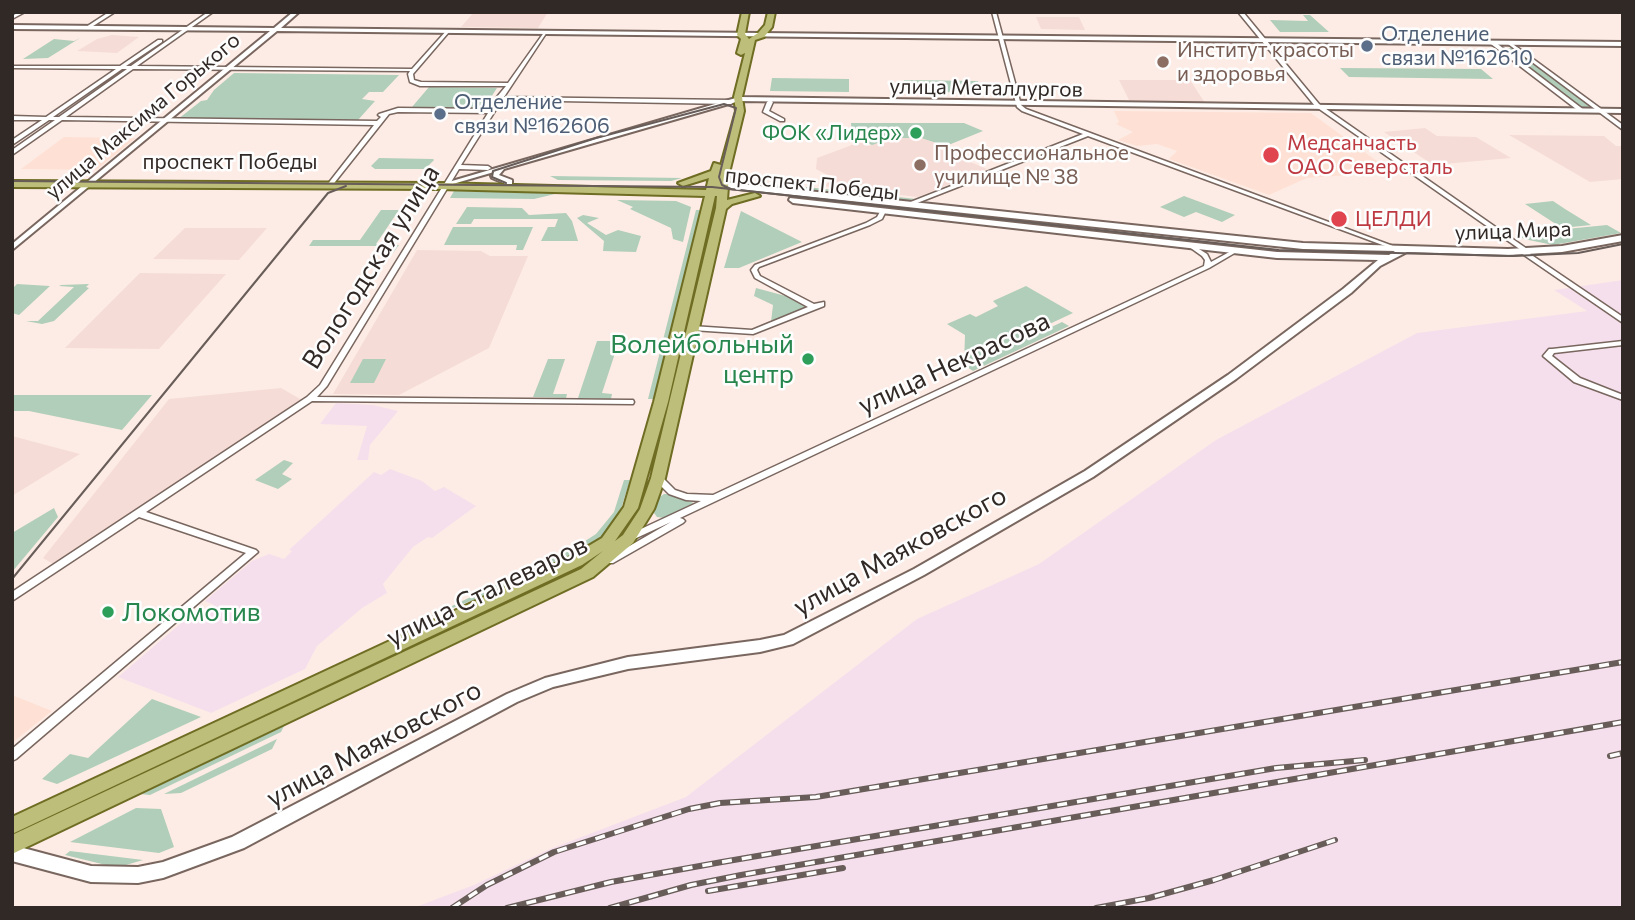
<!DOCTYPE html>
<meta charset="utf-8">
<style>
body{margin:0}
#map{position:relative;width:1635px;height:920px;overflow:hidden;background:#fdece5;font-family:Commissioner,sans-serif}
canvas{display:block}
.frame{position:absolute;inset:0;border:14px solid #312926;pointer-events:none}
</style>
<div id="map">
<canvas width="1635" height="920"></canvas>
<div class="frame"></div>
</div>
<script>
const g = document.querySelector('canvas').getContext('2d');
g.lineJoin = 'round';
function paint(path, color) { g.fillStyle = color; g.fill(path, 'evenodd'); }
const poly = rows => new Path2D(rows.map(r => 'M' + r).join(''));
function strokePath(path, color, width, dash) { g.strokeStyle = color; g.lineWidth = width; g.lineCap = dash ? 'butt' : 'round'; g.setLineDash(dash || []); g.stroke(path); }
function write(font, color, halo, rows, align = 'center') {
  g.font = font + ' Commissioner,sans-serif'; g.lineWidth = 5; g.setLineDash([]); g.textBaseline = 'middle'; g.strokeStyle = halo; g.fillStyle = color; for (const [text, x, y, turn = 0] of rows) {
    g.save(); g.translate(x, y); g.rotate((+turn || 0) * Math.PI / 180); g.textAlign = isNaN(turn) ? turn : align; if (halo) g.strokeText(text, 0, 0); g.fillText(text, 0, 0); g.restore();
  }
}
paint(poly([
 [1114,111,1311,113,1392,172,1307,178,1269,195,1169,159,1177,151,1157,144,1137,146,1118,140,1133,132,1116,124,1119,122],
 [64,137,131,138,136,138,96,170,21,169],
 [12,695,52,711,12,743]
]), '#fee1d4');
paint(poly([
 [1623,280,1623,908,413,908,474,885,550,849,686,797,917,619,1039,564,1216,440,1417,333,1587,311,1554,290],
 [336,403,373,405,398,411,370,445,368,460,357,460,367,426,320,424],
 [390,469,422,481,435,491,444,487,476,506,432,538,428,537,413,547,383,584,387,593,362,608,317,646,305,669,211,713,118,677,195,611,204,614,214,605,205,601,252,561,269,554,284,559,292,551,289,550,374,472,381,475]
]), '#f5dfec');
paint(poly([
 [474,12,548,12,538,28,461,27],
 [1036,17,1079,17,1085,30,1041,29],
 [112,35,139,37,117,53,77,51,97,39],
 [1119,80,1190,80,1205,103,1130,102],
 [1425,128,1437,136,1476,137,1511,158,1433,165,1384,132],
 [1509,135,1604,136,1616,146,1623,146,1623,179,1590,182],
 [893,138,921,138,946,146,940,149,987,169,918,197,822,186,835,179,816,169,817,158,860,142,869,146],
 [185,228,267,228,239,260,153,259],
 [417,250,481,251,490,256,528,256,489,348,399,395,333,394],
 [140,273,226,274,159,349,65,348],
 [281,388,302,400,53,564,43,558,169,399],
 [12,436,80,454,12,496]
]), '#f6dcd6');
paint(poly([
 [1303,15,1310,15,1329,32,1280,32,1270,20,1308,21],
 [80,38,48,58,23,59,54,39,74,41],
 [1502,48,1514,48,1593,108,1580,108],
 [1340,68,1481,69,1493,79,1349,77],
 [234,73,399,75,383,92,369,92,362,99,375,101,358,120,229,120,347,122,344,125,173,123,201,101,207,100,214,90],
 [772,78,849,79,849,92,770,91],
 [904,80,978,81,979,93,904,91],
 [429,87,497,88,484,108,412,107],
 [851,123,964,123,983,131,946,146,921,138,893,138,872,145,852,137],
 [379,158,433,159,434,160,425,169,375,169,371,166],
 [550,176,682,178,671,181,558,180],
 [761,182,916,199,910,202,760,186],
 [454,191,537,192,555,194,534,199,450,198],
 [1184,196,1235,215,1222,222,1196,212,1184,217,1160,207],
 [617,200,676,201,691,207,683,242,673,239,671,228,630,209,633,207],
 [1553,201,1565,209,1591,225,1562,228,1525,204],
 [467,207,522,208,529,215,566,213,572,221,578,241,541,241,548,227,555,227,558,219,474,219,471,224,456,224],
 [712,209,717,210,672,399,667,399],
 [381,210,399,210,376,244,399,245,393,253,379,253,382,246,309,246,313,240,360,240],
 [696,210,700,210,696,236,656,399,648,399],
 [741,211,802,242,739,268,724,268],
 [583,215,599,218,587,223,606,235,618,230,641,236,636,252,603,251,604,241,577,218],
 [1607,225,1621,233,1553,245,1524,239,1515,234],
 [453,227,533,227,523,250,516,250,517,245,444,245],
 [17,284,50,286,19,315,12,313,12,289],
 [89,284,86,287,89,288,54,321,42,324,26,321,38,321,74,287,59,286,61,285],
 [1026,286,1073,313,964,364,965,335,947,324,970,314,976,317,998,306,993,301],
 [756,288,815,304,771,322,773,305,754,296],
 [1062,322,1069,326,973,371,967,367],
 [597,341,619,341,602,393,612,394,611,399,578,398],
 [363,359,386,359,374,383,350,383],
 [548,359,565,359,553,394,567,394,566,398,533,397],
 [12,395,152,395,122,430,29,411,12,411],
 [284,460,293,463,282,474,292,479,278,489,255,480],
 [624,480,630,480,620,512,614,524,601,537,583,549,484,596,429,617,579,545,596,534,614,512],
 [664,494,667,494,694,503,664,518,657,517,654,513,657,499],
 [54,508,58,517,12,572,12,533],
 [582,565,584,567,110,792,108,790],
 [152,699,201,717,57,784,42,779,70,754,88,758],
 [285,724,281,732,150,795,140,794],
 [277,739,272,749,181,793,164,794],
 [136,808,161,809,174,847,159,853,70,842],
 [70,851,143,860,126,865,106,865,65,855]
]), '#b0ceb9');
const minor = poly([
 [19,12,25,12,12,19,12,16,19,12],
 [109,12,115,12,90,28,86,27,109,12],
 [208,12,213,12,137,66,412,69,447,30,449,30,449,32,413,74,414,80,421,82,508,83,545,31,547,32,504,97,731,100,734,102,731,104,502,100,461,165,488,166,491,168,488,170,459,169,327,386,317,397,630,400,633,400,634,402,633,404,312,401,146,512,256,550,258,552,16,759,12,761,12,749,246,553,139,517,12,601,12,592,307,397,320,385,488,113,398,112,389,114,331,187,329,188,326,186,327,185,374,125,62,120,12,155,12,150,55,120,49,120,12,145,12,140,42,120,12,120,12,116,46,117,116,69,12,68,12,66,120,66,158,40,162,40,162,42,126,66,131,66,208,12],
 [122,69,127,69,59,117,53,117,122,69],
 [133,69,410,71,408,74,410,82,420,86,506,86,496,98,497,99,490,109,398,108,379,114,378,115,381,117,377,121,66,117,133,69],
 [992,12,996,12,1021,105,1026,109,1401,249,1398,251,1396,250,1088,136,912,205,908,205,908,203,1083,134,1022,111,1017,107,992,12],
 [1238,12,1243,12,1319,104,1530,251,1531,252,1530,254,1623,317,1623,323,1521,253,1520,252,1521,250,1315,106,1238,12],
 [1491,42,1495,42,1584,110,1584,112,1580,112,1491,44,1491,42],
 [1510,42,1623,125,1623,130,1508,44,1508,43,1510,42],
 [770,100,773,102,769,111,784,119,784,121,780,121,763,112,767,102,770,100],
 [883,209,886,211,882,219,870,225,759,267,757,270,760,276,814,304,824,302,824,306,753,334,692,330,688,328,692,326,752,330,808,307,755,278,751,270,755,265,866,223,877,217,881,210,883,209],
 [1191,244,1207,254,1211,262,1233,250,1237,250,1238,251,1209,268,680,518,683,519,685,521,683,523,613,563,607,563,605,561,607,559,671,522,632,540,626,540,624,538,626,536,701,501,686,500,669,494,655,480,654,478,655,476,661,476,675,490,687,494,713,495,1204,266,1205,260,1202,256,1188,246,1191,244],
 [1623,341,1623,345,1554,353,1552,356,1580,378,1623,395,1623,400,1574,382,1543,356,1549,349,1552,349,1623,341]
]);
const tertiary = poly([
 [293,12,299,12,281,28,1623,42,1623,46,277,31,12,250,12,244,270,31,12,29,12,25,274,28,293,12],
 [739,97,1623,109,1623,113,739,101,504,169,499,175,512,180,512,184,506,184,492,178,491,176,494,172,439,188,435,186,739,97]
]);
const secondary = poly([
 [722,182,1303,243,1508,249,1562,246,1623,235,1623,241,1562,252,1508,255,1407,252,1380,266,1351,293,1236,379,1093,477,924,575,793,644,760,652,628,669,553,687,517,702,244,848,163,878,138,883,91,882,12,861,12,845,91,866,138,867,163,862,232,837,507,694,545,678,628,657,760,640,784,635,914,569,1085,471,1228,375,1343,289,1378,260,1277,258,793,203,789,200,790,198,1277,252,1389,255,1395,251,1303,249,719,187,718,185,722,182]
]);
const primary = poly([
 [742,12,749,12,745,34,749,39,758,33,765,25,768,12,775,12,772,27,764,37,755,40,742,97,744,111,729,173,727,200,755,193,760,196,732,204,726,209,665,478,654,509,633,543,593,577,12,854,12,835,581,569,603,551,582,565,12,834,12,817,570,557,602,538,624,507,654,402,705,196,439,189,12,187,12,181,439,183,706,190,709,178,683,186,678,183,711,171,714,163,721,165,736,111,734,97,745,53,741,55,737,53,741,39,737,35,742,12],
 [715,196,717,196,716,208,651,478,640,509,623,535,615,541,638,508,668,402,715,196]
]);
strokePath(minor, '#79675f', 3);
strokePath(tertiary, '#79675f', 4);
strokePath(secondary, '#79675f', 4);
strokePath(primary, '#6f6d23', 4);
paint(minor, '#fff');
paint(tertiary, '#fff');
paint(secondary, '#fff');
paint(primary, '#bdbe7a');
strokePath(poly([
 [12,181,712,187,1279,250,1513,256,1578,253,1623,244],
 [506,183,492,177,493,171,596,138,724,104,736,108,719,177,722,185,731,189],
 [12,579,328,193,346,186]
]), '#685d59', 2);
const rail = poly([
 [1610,756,1623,753],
 [708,891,843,868],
 [452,908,487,885,554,852,689,809,720,803,816,797,1623,662],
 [507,908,611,882,722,862,1276,768,1365,760],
 [610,908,691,885,741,875,1623,722],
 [1096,908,1149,898,1214,880,1335,840]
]);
strokePath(rail, '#685d59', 6);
strokePath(rail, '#fdfdfd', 3.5, [10]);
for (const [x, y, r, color] of [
 [1367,46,7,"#5c6f8a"],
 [1163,62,7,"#8d6e63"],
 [440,114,7,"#5c6f8a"],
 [916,133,7,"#2e9e5b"],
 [1271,155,9,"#e0444e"],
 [920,165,7,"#8d6e63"],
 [1339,219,9,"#e0444e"],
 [808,359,7,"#2e9e5b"],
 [108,612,7,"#2e9e5b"]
]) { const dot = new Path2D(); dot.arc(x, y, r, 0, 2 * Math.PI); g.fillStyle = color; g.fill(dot); strokePath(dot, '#fdfdfd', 2.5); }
write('21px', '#4e5e75', '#fdfdfd', [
 ["Отделение",1381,34],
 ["связи №162610",1381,58],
 ["Отделение",454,102],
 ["связи №162606",454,126]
], 'left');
write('21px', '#785e54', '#fdfdfd', [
 ["Институт красоты",1177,50],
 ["и здоровья",1177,74],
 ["Профессиональное",934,153],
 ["училище № 38",934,177]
], 'left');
write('21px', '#312926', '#fdfdfd', [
 ["улица Металлургов",986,88,1],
 ["улица Максима Горького",143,116,-40],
 ["проспект Победы",230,162],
 ["проспект Победы",812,184,6],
 ["улица Мира",1513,231,-2]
]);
write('21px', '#27864d', '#fdfdfd', [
 ["ФОК «Лидер»",902,133]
], 'right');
write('21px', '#be3a42', '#fdfdfd', [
 ["Медсанчасть",1287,143],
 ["ОАО Северсталь",1287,167],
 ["ЦЕЛДИ",1355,219]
], 'left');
write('26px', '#312926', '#fdfdfd', [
 ["Вологодская улица",371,267,-58],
 ["улица Некрасова",954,363,-25],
 ["улица Маяковского",900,551,-29],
 ["улица Сталеваров",487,591,-26],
 ["улица Маяковского",374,744,-28]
]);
write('26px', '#27864d', '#fdfdfd', [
 ["Волейбольный",794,344],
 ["центр",794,374],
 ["Локомотив",122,612,"left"]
], 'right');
</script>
